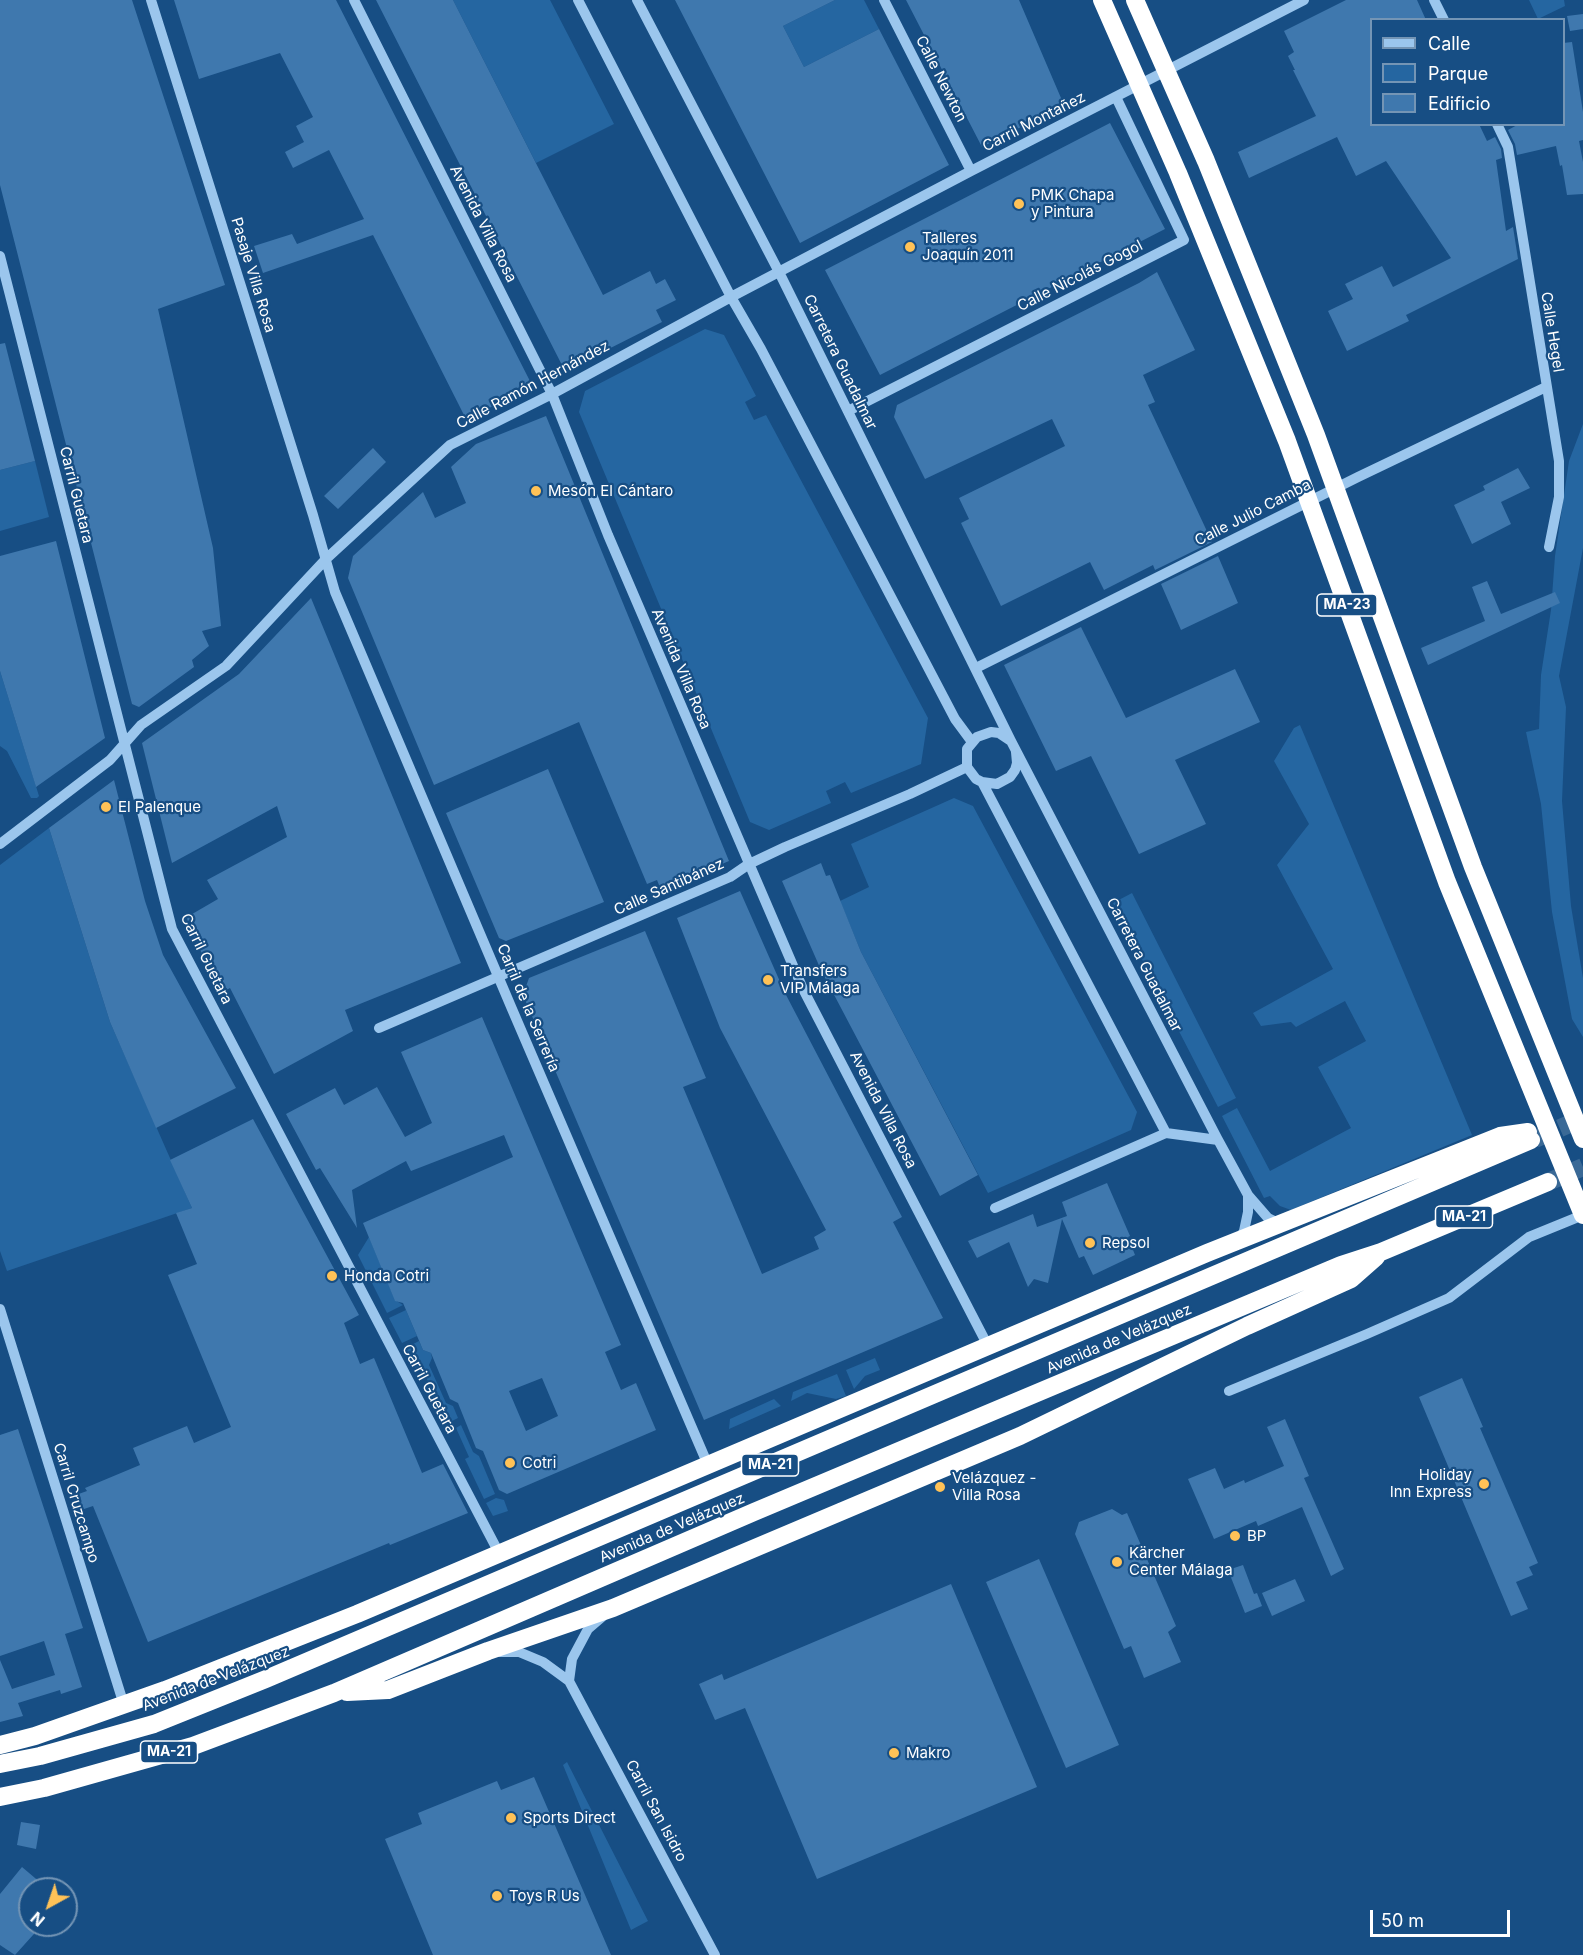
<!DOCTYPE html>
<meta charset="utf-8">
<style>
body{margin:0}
#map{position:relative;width:1583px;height:1955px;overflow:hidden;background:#174e84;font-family:Inter,sans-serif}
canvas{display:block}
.legend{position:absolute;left:1370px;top:18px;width:195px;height:108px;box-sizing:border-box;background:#174e84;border:2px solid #7495b5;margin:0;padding:8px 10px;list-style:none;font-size:18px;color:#fff}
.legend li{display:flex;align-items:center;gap:12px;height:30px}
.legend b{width:30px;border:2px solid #7495b5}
.north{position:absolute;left:18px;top:1877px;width:60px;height:60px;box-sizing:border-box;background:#174e84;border:2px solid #7495b5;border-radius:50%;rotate:220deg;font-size:16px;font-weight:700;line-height:24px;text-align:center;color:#fff}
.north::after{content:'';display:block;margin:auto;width:21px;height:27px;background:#ffc257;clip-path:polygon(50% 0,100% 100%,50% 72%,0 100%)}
.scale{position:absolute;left:1370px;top:1910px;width:140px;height:27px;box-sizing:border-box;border:3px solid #fff;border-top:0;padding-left:8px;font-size:18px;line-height:21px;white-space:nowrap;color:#fff;-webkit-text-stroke:4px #174e84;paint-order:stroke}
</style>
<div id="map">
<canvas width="1583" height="1955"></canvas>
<ul class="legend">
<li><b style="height:8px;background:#9bc6ed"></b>Calle</li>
<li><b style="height:16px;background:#2566a1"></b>Parque</li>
<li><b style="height:16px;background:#3f78ae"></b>Edificio</li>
</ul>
<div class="north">N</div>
<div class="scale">50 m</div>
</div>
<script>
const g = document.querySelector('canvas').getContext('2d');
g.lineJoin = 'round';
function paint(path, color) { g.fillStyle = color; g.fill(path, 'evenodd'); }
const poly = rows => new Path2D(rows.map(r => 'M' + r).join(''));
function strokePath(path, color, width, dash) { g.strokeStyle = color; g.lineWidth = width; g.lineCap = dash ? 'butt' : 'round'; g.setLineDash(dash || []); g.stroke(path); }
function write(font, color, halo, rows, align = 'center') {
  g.font = font + ' Inter,sans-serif'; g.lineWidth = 4.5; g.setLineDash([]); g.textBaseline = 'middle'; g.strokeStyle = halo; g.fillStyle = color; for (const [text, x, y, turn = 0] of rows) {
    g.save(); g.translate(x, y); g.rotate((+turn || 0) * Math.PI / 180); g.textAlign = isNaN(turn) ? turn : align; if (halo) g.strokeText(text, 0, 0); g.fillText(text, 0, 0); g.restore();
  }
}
paint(poly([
 [453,0,550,0,614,124,536,163],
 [835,0,864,0,879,29,804,67,783,26],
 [1529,0,1564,0,1565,6,1538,19],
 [705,329,724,335,756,396,745,402,754,420,766,415,928,718,921,764,851,793,845,782,826,791,831,803,769,830,750,822,579,412,585,391],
 [1583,424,1583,548,1559,676,1566,707,1562,801,1571,906,1583,978,1583,1037,1572,1019,1552,912,1541,804,1526,732,1539,729,1541,675,1551,610,1555,556,1569,461],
 [35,461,49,517,0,531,0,470],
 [0,671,39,796,37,798,31,798,7,751,0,746],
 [1300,725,1472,1135,1291,1210,1280,1206,1270,1196,1264,1198,1222,1116,1237,1108,1270,1171,1351,1128,1318,1067,1366,1041,1345,1001,1296,1027,1291,1022,1261,1026,1253,1013,1333,969,1277,865,1309,824,1274,761,1294,728],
 [954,798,973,806,1137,1112,1131,1130,988,1193,861,952,840,901,869,887,851,844],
 [49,828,110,1022,192,1208,7,1271,0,1251,0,865],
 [1132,893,1236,1098,1218,1107,1113,903],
 [369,1237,395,1300,403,1305,387,1313,358,1255],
 [406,1310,417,1336,402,1343,389,1318],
 [419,1341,423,1350,431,1353,432,1358,429,1365,446,1403,453,1406,458,1418,452,1421,441,1400,437,1402,422,1368,416,1370,405,1348],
 [875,1358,880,1370,865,1376,854,1389,846,1370],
 [837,1374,846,1396,836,1399,807,1393,791,1401,793,1392],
 [774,1399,781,1406,729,1429,730,1419],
 [461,1425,473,1452,479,1456,495,1494,484,1499,465,1459,469,1457,456,1428],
 [496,1498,504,1500,508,1511,493,1516,486,1503],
 [567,1762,648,1921,631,1930,563,1765]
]), '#2566a1');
paint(poly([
 [0,0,132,0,225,285,158,309,213,548,221,626,202,631,209,646,192,660,194,667,139,707,132,704,0,185],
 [174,0,336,0,533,387,466,419,373,235,263,273,254,246,292,234,297,244,364,219,329,150,293,168,285,152,304,142,296,126,313,117,280,53,199,79],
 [376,0,453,0,603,295,650,271,656,284,665,279,676,300,656,310,662,322,565,371],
 [675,0,835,0,783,26,804,67,879,29,949,165,800,243],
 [906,0,1019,0,1064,105,982,147],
 [1346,0,1417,0,1426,20,1371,20,1371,124,1479,124,1487,141,1495,137,1501,149,1502,158,1496,160,1506,231,1513,227,1518,259,1406,315,1409,321,1347,351,1328,311,1353,299,1345,284,1382,266,1393,287,1451,258,1386,161,1356,176,1337,137,1249,178,1238,152,1316,116,1293,70,1295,70,1288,56,1294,52,1284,31],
 [1583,14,1583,29,1570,31,1567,16],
 [1572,42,1583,112,1583,140,1579,141,1583,162,1583,194,1567,195,1562,165,1560,166,1556,146,1517,155,1515,144,1508,130,1519,124,1563,124,1563,43],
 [1110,123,1165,229,880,375,825,270],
 [1157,272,1195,350,1143,375,1155,402,1148,405,1212,542,1155,570,1153,565,1104,590,1090,562,1001,606,961,523,969,519,959,498,1065,446,1052,419,925,479,894,417,897,405,1139,283],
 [5,343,35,461,0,470,0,344],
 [546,416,729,861,661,890,657,880,647,884,579,722,434,785,348,578,353,556,423,492,435,518,466,503,451,467,476,444],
 [373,448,386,462,338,509,324,496],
 [1518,468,1530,488,1501,502,1511,524,1472,544,1454,505,1485,490,1483,486],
 [56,541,105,738,36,787,0,671,0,556],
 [1218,556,1238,603,1181,630,1161,584],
 [1487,581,1501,614,1555,592,1560,603,1428,665,1421,648,1485,621,1472,587],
 [311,598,461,963,345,1010,353,1031,274,1074,230,988,221,993,188,925,187,917,218,899,207,880,287,837,277,806,172,863,142,743,239,674],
 [1081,627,1126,718,1235,669,1260,722,1175,760,1206,824,1139,854,1091,756,1056,771,1004,665],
 [548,769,604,902,506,941,499,938,446,813],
 [114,780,145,901,163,955,236,1088,156,1128,110,1022,49,828],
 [821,863,826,876,830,875,861,952,978,1175,940,1196,821,970,782,881],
 [740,891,785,993,902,1217,893,1222,943,1318,704,1420,523,995,529,978,645,931,706,1078,683,1087,762,1274,819,1249,814,1237,826,1230,720,1028,677,918],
 [482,1017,621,1345,605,1352,621,1390,636,1383,656,1430,507,1494,499,1490,483,1451,476,1448,458,1403,450,1399,431,1353,423,1350,403,1303,395,1301,363,1223,513,1157,504,1135,411,1171,406,1161,352,1190,357,1228,320,1168,316,1170,286,1114,335,1088,344,1105,377,1087,405,1137,432,1123,401,1052],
 [542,1378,558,1416,526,1431,509,1391],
 [253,1119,359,1315,344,1323,360,1364,374,1358,422,1473,443,1464,468,1513,390,1545,389,1543,148,1642,93,1506,78,1511,73,1496,87,1491,85,1488,140,1465,133,1448,187,1426,194,1443,231,1427,168,1275,197,1264,176,1213,192,1208,170,1160],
 [1107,1183,1130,1236,1128,1237,1135,1255,1093,1275,1084,1256,1079,1258,1062,1219,1048,1283,1034,1279,1028,1287,1009,1242,977,1258,968,1241,1033,1214,1037,1227,1067,1216,1062,1202],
 [1462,1378,1483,1427,1480,1428,1538,1563,1529,1567,1533,1575,1516,1582,1528,1609,1511,1616,1419,1397],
 [1285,1419,1309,1476,1304,1478,1344,1569,1331,1576,1302,1507,1258,1526,1256,1521,1214,1539,1188,1479,1215,1468,1224,1489,1244,1480,1245,1483,1284,1466,1267,1427],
 [18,1429,83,1628,65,1634,82,1687,61,1694,60,1690,18,1703,23,1716,0,1722,0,1660,12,1689,55,1675,44,1641,0,1656,0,1435],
 [1112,1509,1122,1515,1127,1513,1176,1626,1168,1632,1181,1662,1144,1678,1131,1646,1124,1649,1075,1534,1079,1522],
 [1039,1559,1119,1745,1066,1768,986,1582],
 [1243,1565,1254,1594,1257,1593,1262,1606,1245,1613,1228,1570],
 [1295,1579,1305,1601,1272,1616,1262,1593],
 [951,1584,1037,1787,817,1879,745,1708,715,1720,699,1684,722,1674,724,1680],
 [534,1777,611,1955,433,1955,385,1839,422,1824,418,1813,497,1781,501,1790],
 [21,1822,40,1825,36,1849,17,1845],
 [22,1867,48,1889,30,1889,30,1925,42,1925,15,1955,0,1945,0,1894]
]), '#3f78ae');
strokePath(poly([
 [1535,1139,1583,1118],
 [1548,1182,1583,1167]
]), '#3a6996', 18, [18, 9]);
strokePath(poly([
 [151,0,313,515,335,592,512,1009,708,1465],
 [354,0,552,394,608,535,803,989,988,1346],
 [578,0,731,297,761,349,955,719,972,742],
 [637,0,779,272,1011,741,1217,1138,1248,1195,1268,1218,1280,1224],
 [884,0,971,171],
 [1434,0,1444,20],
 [1497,124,1508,147,1559,461,1559,497,1549,547],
 [0,256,172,929,499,1553],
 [848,411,1184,240,1116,97],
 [976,668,1358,477,1546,387],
 [1011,741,999,733,991,732,977,737,967,749,967,767,976,779,982,782,997,784,1010,777,1015,770,1017,763,1016,752],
 [982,782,1166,1133,1218,1140],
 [0,844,110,760,141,725,226,666,326,559,450,445,552,394,731,297,971,171,1304,0],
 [379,1028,730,877,749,864,785,847,910,794,967,767],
 [995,1208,1166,1133],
 [1239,1241,1244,1231,1248,1212,1248,1195],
 [0,1309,124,1705],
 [1229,1391,1367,1334,1449,1298,1529,1237,1583,1215],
 [500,1652,519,1652,543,1662,569,1681,715,1955],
 [569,1681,572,1659,588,1629,602,1617]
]), '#9bc6ed', 10);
strokePath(poly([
 [347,1692,388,1690,488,1651,613,1608,1020,1436,1247,1326,1351,1279,1376,1257],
 [0,1745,35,1736,165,1690,357,1614,1207,1253,1500,1136,1528,1132],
 [0,1764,40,1756,154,1724,266,1679,1531,1140],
 [0,1797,44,1788,193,1746,334,1693,754,1512,1341,1265,1381,1252,1548,1182]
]), '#fff', 18);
strokePath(poly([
 [1102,0,1178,173,1287,441,1447,882,1583,1215],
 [1135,0,1206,161,1316,435,1473,867,1583,1139]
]), '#fff', 18);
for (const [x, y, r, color] of [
 [1019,204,6,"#ffc257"],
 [910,247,6,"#ffc257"],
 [536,491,6,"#ffc257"],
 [106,807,6,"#ffc257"],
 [768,980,6,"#ffc257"],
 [1090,1243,6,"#ffc257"],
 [332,1276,6,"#ffc257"],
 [510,1463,6,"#ffc257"],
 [1484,1484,6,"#ffc257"],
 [940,1487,6,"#ffc257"],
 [1235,1536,6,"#ffc257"],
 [1117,1562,6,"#ffc257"],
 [894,1753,6,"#ffc257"],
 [511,1818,6,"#ffc257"],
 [497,1896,6,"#ffc257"]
]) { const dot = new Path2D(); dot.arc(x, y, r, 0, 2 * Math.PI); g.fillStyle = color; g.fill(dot); strokePath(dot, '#174e84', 2); }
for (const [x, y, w] of [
 [1347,605,60],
 [1464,1217,57],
 [770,1465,57],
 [169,1752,57]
]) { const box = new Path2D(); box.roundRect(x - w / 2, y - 11, w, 22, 4.5); g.fillStyle = '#174e84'; g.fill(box); strokePath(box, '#fff', 1.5); }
write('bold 14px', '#fff', null, [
 ["MA-23",1347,605],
 ["MA-21",1464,1217],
 ["MA-21",770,1465],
 ["MA-21",169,1752]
]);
write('15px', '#fff', '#174e84', [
 ["Calle Newton",941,79,63],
 ["Carril Montañez",1034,122,-27],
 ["Avenida Villa Rosa",483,224,63],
 ["Pasaje Villa Rosa",253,275,73],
 ["Calle Nicolás Gogol",1080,276,-27],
 ["Calle Hegel",1552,332,81],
 ["Carretera Guadalmar",840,362,64],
 ["Calle Ramón Hernández",533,385,-28],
 ["Carril Guetara",76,495,76],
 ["Calle Julio Camba",1253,513,-27],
 ["Avenida Villa Rosa",681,669,67],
 ["Calle Santibánez",669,887,-24],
 ["Carril Guetara",206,959,64],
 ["Carretera Guadalmar",1144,965,63],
 ["Carril de la Serrería",528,1008,67],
 ["Avenida Villa Rosa",883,1110,63],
 ["Avenida de Velázquez",1119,1339,-23],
 ["Carril Guetara",429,1389,62],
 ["Carril Cruzcampo",76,1503,73],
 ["Avenida de Velázquez",672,1528,-23],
 ["Avenida de Velázquez",216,1679,-21],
 ["Carril San Isidro",656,1811,62]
]);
write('15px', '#fff', '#174e84', [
 ["PMK Chapa",1031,195],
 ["y Pintura",1031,212],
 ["Talleres",922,238],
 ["Joaquín 2011",922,255],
 ["Mesón El Cántaro",548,491],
 ["El Palenque",118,807],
 ["Transfers",780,971],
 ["VIP Málaga",780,988],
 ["Repsol",1102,1243],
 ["Honda Cotri",344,1276],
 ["Cotri",522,1463],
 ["Holiday",1472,1475,"right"],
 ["Inn Express",1472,1492,"right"],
 ["Velázquez -",952,1478],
 ["Villa Rosa",952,1495],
 ["BP",1247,1536],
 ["Kärcher",1129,1553],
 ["Center Málaga",1129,1570],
 ["Makro",906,1753],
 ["Sports Direct",523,1818],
 ["Toys R Us",509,1896]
], 'left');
</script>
